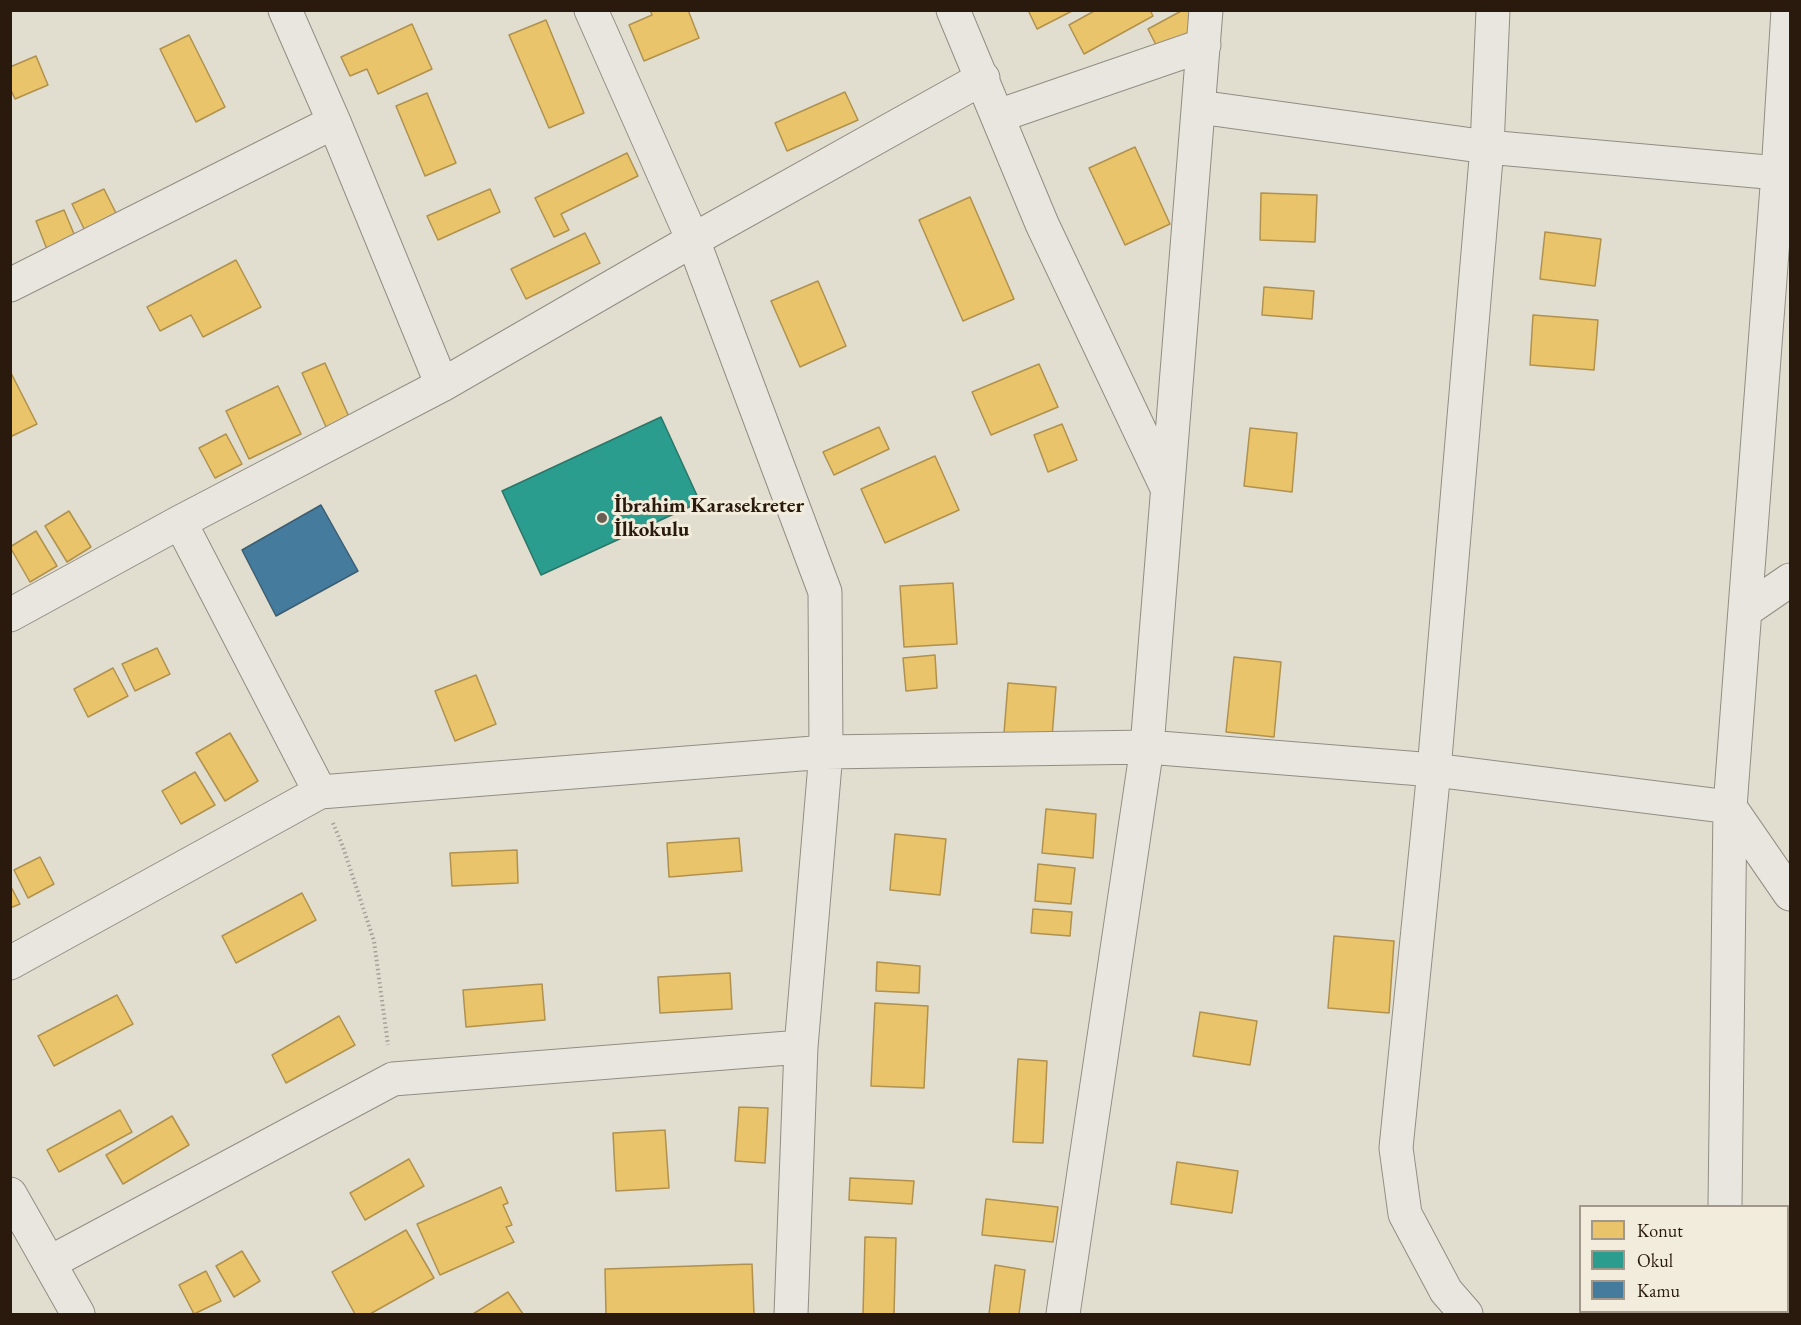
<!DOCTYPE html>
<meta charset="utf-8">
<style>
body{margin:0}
#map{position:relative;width:1801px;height:1325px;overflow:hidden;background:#e2decf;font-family:"EB Garamond",serif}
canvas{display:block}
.frame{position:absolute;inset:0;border:12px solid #2a1a0e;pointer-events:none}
.legend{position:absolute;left:1579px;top:1205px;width:210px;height:108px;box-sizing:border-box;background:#f1ecdb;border:2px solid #a19889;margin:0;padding:8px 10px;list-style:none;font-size:18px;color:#2a1a0e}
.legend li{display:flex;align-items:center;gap:12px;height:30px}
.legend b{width:30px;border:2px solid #a19889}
</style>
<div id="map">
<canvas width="1801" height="1325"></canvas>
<div class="frame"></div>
<ul class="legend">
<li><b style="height:16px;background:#e9c46a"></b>Konut</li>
<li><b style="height:16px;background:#2a9d8f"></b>Okul</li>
<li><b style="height:16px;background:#457b9d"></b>Kamu</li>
</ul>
</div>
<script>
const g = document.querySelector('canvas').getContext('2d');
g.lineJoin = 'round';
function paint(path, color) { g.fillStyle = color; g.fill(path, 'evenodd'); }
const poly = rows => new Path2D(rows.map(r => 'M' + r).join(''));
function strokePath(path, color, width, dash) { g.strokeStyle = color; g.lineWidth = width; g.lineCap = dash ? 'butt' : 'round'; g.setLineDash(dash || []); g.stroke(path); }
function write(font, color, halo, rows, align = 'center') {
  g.font = font + ' "EB Garamond",serif'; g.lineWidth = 6; g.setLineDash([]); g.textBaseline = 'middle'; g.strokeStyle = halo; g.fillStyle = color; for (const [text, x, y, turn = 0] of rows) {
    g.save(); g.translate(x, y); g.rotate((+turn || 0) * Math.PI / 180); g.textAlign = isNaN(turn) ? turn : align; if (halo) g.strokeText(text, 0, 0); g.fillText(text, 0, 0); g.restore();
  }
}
const homes = poly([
 [650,10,688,10,699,38,644,61,629,25,652,15,650,10],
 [1028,10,1074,10,1037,29,1028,10],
 [1096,10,1150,10,1153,16,1084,54,1069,25,1096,10],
 [1183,10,1195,10,1202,25,1158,49,1148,29,1183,10],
 [546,20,584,113,549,128,509,35,546,20],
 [412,24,432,69,378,94,367,69,350,76,341,57,412,24],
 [189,35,225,107,196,122,160,49,189,35],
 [36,56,48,85,15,99,10,88,10,67,36,56],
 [845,92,858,120,787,151,775,123,845,92],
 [427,93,456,163,425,176,396,106,427,93],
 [1135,147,1170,224,1125,245,1089,168,1135,147],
 [627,153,638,176,561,214,569,230,554,237,535,198,627,153],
 [104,189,119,219,87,235,72,204,104,189],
 [490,189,500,212,438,240,427,216,490,189],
 [1261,193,1317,195,1315,242,1260,240,1261,193],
 [970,197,1014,299,963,321,919,220,970,197],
 [64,210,77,241,48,252,36,221,64,210],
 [1545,232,1601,239,1595,286,1540,279,1545,232],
 [585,233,600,263,526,299,511,269,585,233],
 [236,260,261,307,203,337,191,315,160,331,147,307,236,260],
 [818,281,846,346,800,367,771,301,818,281],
 [1264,287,1314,291,1312,319,1262,315,1264,287],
 [1533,315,1598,320,1594,370,1530,365,1533,315],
 [325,363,354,428,331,438,302,373,325,363],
 [1039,364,1058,407,991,435,972,392,1039,364],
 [10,371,37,424,10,437,10,371],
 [278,386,301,434,249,459,226,411,278,386],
 [1062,424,1077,460,1048,472,1034,435,1062,424],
 [879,427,889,449,834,475,823,452,879,427],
 [1250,428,1297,433,1292,492,1244,486,1250,428],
 [226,434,242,464,215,478,199,448,226,434],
 [935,456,959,510,885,543,861,489,935,456],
 [69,511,91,547,67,562,45,526,69,511],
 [36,531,57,566,30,582,10,547,36,531],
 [953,583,957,644,904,647,900,586,953,583],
 [157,648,170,674,135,691,122,664,157,648],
 [935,655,937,688,906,691,903,658,935,655],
 [1234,657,1281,662,1274,737,1226,732,1234,657],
 [113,668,128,696,88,717,74,689,113,668],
 [476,675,496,724,455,741,435,691,476,675],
 [1008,683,1056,687,1052,737,1004,733,1008,683],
 [230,733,258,781,225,801,196,753,230,733],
 [195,772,215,805,181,824,162,791,195,772],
 [1046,809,1096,814,1093,858,1042,853,1046,809],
 [895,834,946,839,940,895,890,890,895,834],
 [739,838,742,871,669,877,667,843,739,838],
 [517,850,518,883,452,886,450,853,517,850],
 [40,857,54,884,28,898,14,870,40,857],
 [1038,864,1075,868,1071,904,1035,901,1038,864],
 [10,885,20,904,10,908,10,885],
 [302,893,316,920,236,963,222,936,302,893],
 [1033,909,1072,912,1070,936,1031,933,1033,909],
 [1334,936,1394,941,1389,1013,1328,1008,1334,936],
 [877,962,920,966,919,993,876,991,877,962],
 [730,973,732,1009,660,1013,658,977,730,973],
 [542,984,545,1020,466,1027,463,990,542,984],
 [117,995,133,1024,54,1066,38,1036,117,995],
 [875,1003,928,1006,924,1088,871,1086,875,1003],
 [1200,1012,1257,1021,1250,1065,1193,1056,1200,1012],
 [339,1016,355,1045,286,1083,272,1055,339,1016],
 [1018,1059,1047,1061,1043,1143,1013,1142,1018,1059],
 [739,1107,768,1108,765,1163,735,1161,739,1107],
 [120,1110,132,1132,59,1172,47,1150,120,1110],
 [172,1116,189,1145,123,1184,106,1155,172,1116],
 [665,1130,669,1188,616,1191,613,1133,665,1130],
 [409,1159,424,1186,365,1220,350,1193,409,1159],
 [1177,1162,1238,1171,1232,1213,1171,1204,1177,1162],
 [850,1178,914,1181,912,1204,849,1200,850,1178],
 [501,1187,508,1203,503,1205,512,1225,506,1227,514,1242,440,1275,417,1224,501,1187],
 [986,1199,1058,1207,1053,1242,982,1235,986,1199],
 [406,1230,434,1278,370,1314,355,1314,332,1272,406,1230],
 [865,1237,896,1238,894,1314,863,1314,865,1237],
 [242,1251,260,1281,234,1297,216,1266,242,1251],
 [752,1264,754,1314,606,1314,605,1269,752,1264],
 [995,1265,1025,1270,1019,1314,989,1314,995,1265],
 [206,1271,221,1301,194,1314,179,1285,206,1271],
 [508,1292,523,1314,473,1314,508,1292]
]);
paint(homes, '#e9c46a');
strokePath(homes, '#b0914e', 1.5);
const schools = poly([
 [661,417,700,502,541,575,502,491,661,417]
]);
paint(schools, '#2a9d8f');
strokePath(schools, '#2a7668', 1.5);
const public = poly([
 [321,505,358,571,276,616,242,550,321,505]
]);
paint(public, '#457b9d');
strokePath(public, '#3d5e72', 1.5);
const street = poly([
 [285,10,334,122,442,385],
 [591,10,693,240,825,592,826,752,801,1047,791,1314],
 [953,10,1042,224,1167,488],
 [1199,107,1487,147,1778,173,1790,190],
 [998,116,1204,45],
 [10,285,334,122],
 [180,522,320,792],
 [1745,611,1790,580],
 [10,615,180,522,442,385,693,240,983,78],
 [10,963,320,792,826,752,1147,747,1434,770,1730,807,1790,894],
 [10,1194,78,1314],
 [1725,1206,1730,807,1778,173,1788,10],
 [49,1263,393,1079,801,1047],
 [1788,1284,1790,1281],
 [1063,1314,1147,747,1206,10],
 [1466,1314,1446,1291,1405,1214,1396,1148,1434,770,1487,147,1493,10],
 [1723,1314,1723,1312],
 [1752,1314,1755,1312]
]);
strokePath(street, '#928d84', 35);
strokePath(poly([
 [333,823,343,847,374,941,388,1045]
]), '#a4a19a', 4, [1.5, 3]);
strokePath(street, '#e9e6df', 33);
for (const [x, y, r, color] of [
 [602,518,6,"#6a5f52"]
]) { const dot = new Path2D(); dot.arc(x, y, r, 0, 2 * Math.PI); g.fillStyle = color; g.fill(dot); strokePath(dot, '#f1ecdb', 2); }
write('bold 21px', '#2a1a0e', '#f1ecdb', [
 ["İbrahim Karasekreter",614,506],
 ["İlkokulu",614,530]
], 'left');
</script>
